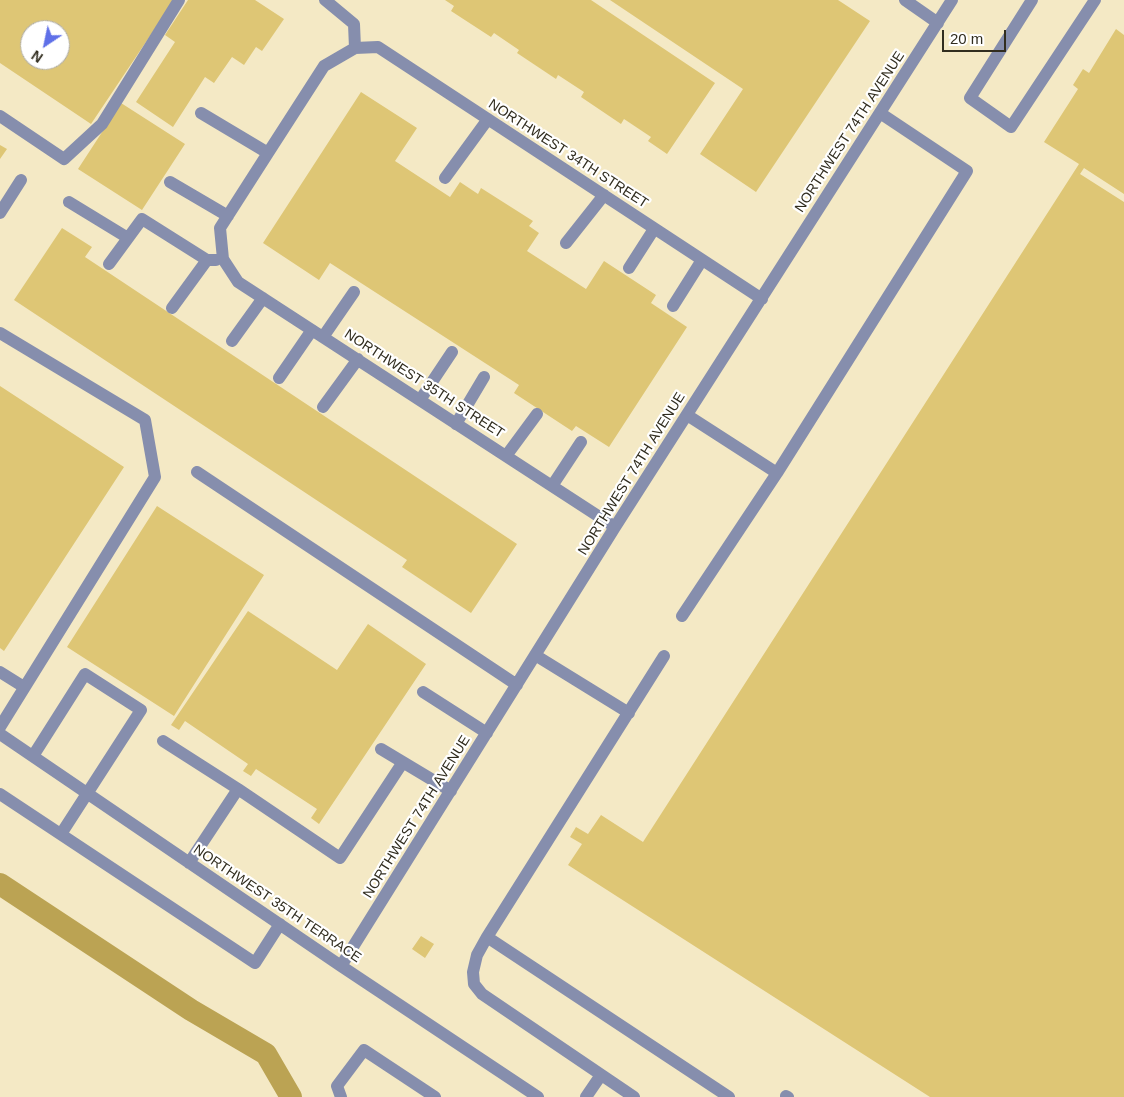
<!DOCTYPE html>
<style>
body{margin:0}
#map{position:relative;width:1124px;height:1097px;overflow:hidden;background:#f4e9c5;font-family:Arial,sans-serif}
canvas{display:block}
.north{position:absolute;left:20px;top:20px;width:50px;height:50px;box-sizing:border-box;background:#fff;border:1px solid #adaba5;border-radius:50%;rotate:214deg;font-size:14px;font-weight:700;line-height:20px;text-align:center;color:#312d1f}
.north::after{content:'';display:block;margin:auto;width:18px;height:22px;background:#5f70e8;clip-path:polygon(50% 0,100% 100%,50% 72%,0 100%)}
.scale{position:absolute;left:942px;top:30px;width:64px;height:22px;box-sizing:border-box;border:2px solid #312d1f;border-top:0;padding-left:6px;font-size:15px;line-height:18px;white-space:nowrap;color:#312d1f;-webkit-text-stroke:4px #fff;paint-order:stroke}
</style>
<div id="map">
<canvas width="1124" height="1097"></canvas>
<div class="north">N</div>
<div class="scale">20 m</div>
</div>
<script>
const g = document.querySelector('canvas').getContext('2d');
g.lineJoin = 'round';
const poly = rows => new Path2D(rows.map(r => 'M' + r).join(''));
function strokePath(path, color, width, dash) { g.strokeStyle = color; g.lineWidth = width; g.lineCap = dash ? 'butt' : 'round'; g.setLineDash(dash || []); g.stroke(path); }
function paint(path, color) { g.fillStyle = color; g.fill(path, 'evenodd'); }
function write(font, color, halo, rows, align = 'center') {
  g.font = font + ' Arial,sans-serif'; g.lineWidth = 4.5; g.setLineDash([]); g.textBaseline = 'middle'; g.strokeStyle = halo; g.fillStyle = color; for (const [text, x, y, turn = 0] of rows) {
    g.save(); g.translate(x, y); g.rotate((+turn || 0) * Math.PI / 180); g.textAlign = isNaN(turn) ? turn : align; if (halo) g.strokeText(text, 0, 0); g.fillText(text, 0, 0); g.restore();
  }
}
strokePath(poly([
 [0,884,191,1010,266,1054,291,1097]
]), '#bba353', 22);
paint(poly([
 [0,0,174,0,91,124,0,63],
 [30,30,60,30,60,60,30,60],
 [188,0,255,0,284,19,262,51,256,47,244,65,232,57,214,83,205,77,173,127,136,102,175,42,165,35],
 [445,0,591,0,715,83,667,154,648,141,651,137,624,119,621,124,581,97,584,92,558,75,556,79,517,53,519,50,494,33,491,37,451,11,454,6],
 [610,0,838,0,870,21,756,192,700,154,743,89],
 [1116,29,1124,35,1124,194,1084,168,1080,174,1124,202,1124,1097,930,1097,568,865,582,844,570,837,576,827,588,834,601,815,643,842,1079,164,1044,142,1078,89,1073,85,1083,69,1089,73],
 [361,92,417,128,395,161,450,197,460,182,478,194,481,188,533,221,529,226,539,233,527,251,586,289,604,261,656,295,651,303,687,327,609,447,576,426,572,431,514,393,519,385,330,263,319,280,263,243],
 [121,103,185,144,142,210,78,169],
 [0,145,7,149,0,159],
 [62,228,92,247,85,257,517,544,471,613,402,567,407,560,14,300],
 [0,386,124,467,4,651,0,648],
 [157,506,264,575,174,716,67,647],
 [248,611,337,670,368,624,426,664,319,824,311,818,317,809,256,769,251,776,243,771,248,764,185,721,179,730,171,725],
 [421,936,434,944,425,958,412,949]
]), '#dec675');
strokePath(poly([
 [325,0,354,24,355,48],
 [905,0,938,23],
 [1032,0,970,98,1011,127,1095,0],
 [201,113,268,153],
 [0,116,64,159,102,124,179,0],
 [445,178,488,119],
 [170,182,228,216],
 [69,202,128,238],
 [0,213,21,180],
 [566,243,604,195],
 [109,264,142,219,207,260],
 [629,268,654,229],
 [673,306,702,260],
 [172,308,207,260,216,260],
 [0,333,145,420,155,477,0,727],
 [323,337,354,292],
 [232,341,263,298],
 [279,378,312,330],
 [420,400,452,352],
 [323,407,358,359],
 [687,415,777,473,967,171,880,113],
 [456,424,484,377],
 [506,456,537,414],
 [197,472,517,685],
 [552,486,581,442],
 [615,527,238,282,223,259,220,228,268,153,324,66,355,48,378,47,762,299],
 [682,616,777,473],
 [535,655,629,713],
 [0,672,24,687],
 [423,692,487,733],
 [0,734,341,966,538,1097],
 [163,741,238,789,340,858,403,762],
 [381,749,451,791],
 [33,756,85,674,141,710,61,834],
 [0,794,255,963,280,924],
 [189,863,238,789],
 [487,937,729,1097],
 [341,966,615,527,952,0],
 [786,1096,788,1097],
 [341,1097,337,1086,364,1050,435,1097],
 [586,1097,601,1075],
 [634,1097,482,994,474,984,473,972,477,955,487,937,664,656]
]), '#868ead', 12);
write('14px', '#312d1f', '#fff', [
 ["NORTHWEST 74TH AVENUE",850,132,-57],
 ["NORTHWEST 34TH STREET",568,154,33],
 ["NORTHWEST 35TH STREET",424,384,33],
 ["NORTHWEST 74TH AVENUE",632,474,-58],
 ["NORTHWEST 74TH AVENUE",417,817,-58],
 ["NORTHWEST 35TH TERRACE",277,904,34]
]);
</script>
